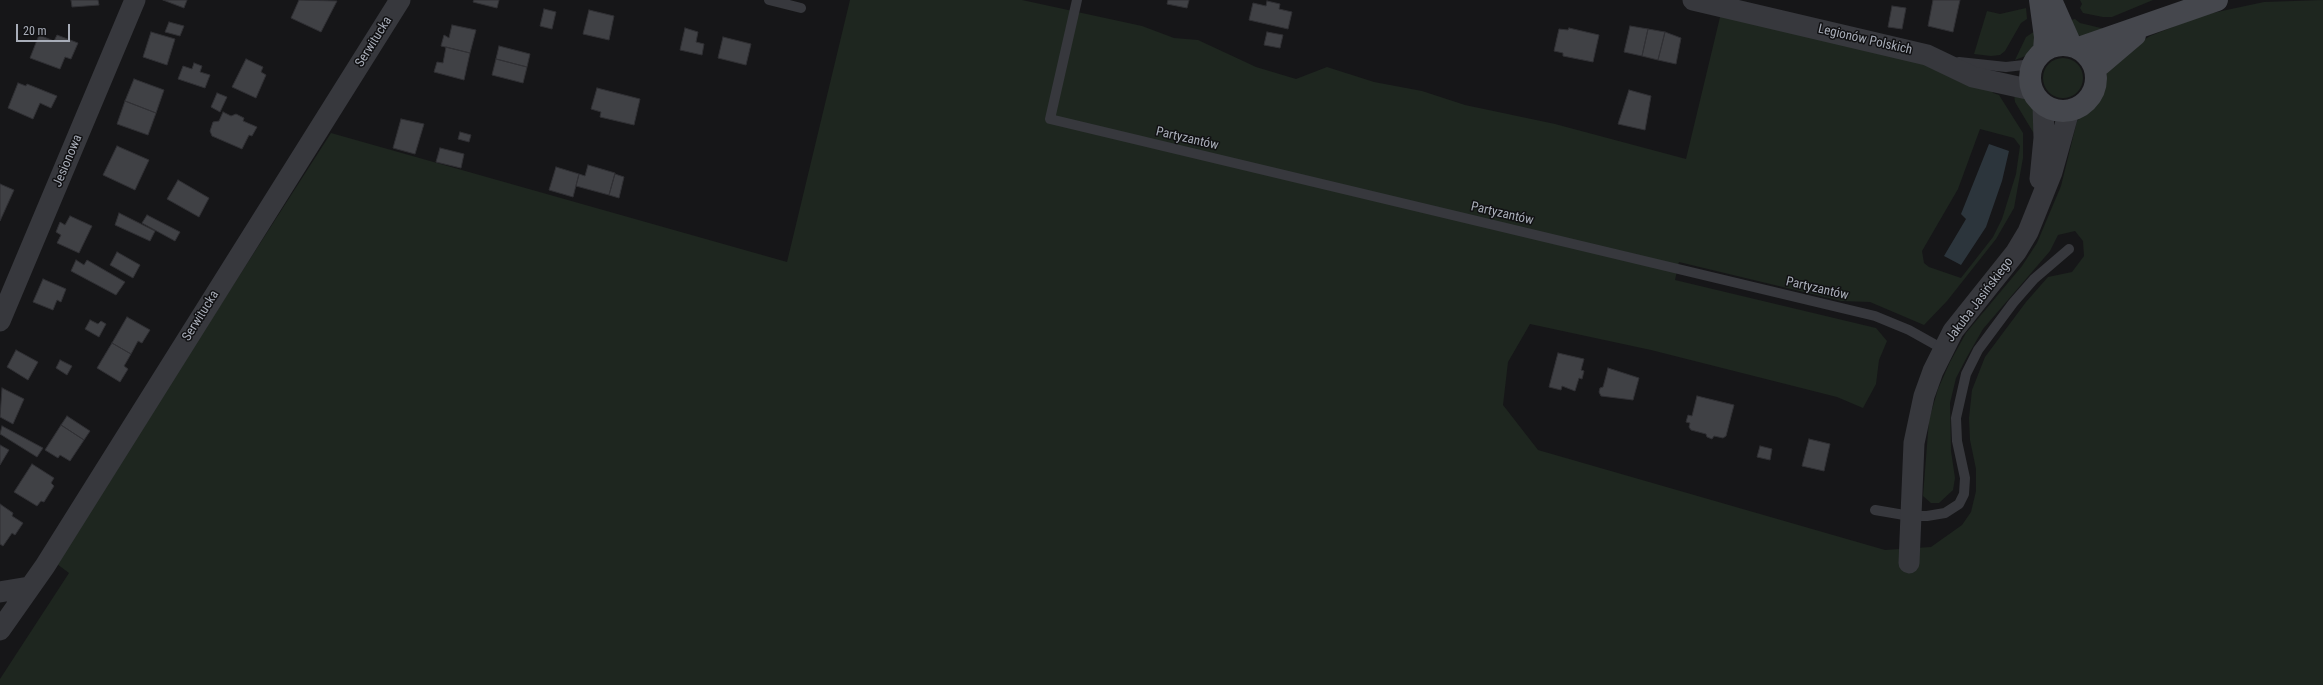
<!DOCTYPE html>
<meta charset="utf-8">
<style>
body{margin:0}
#map{position:relative;width:2323px;height:685px;overflow:hidden;background:#161618;font-family:"Roboto Condensed",sans-serif}
canvas{display:block}
.scale{position:absolute;left:16px;top:24px;width:54px;height:18px;box-sizing:border-box;border:2px solid #a8adb8;border-top:0;padding-left:5px;font-size:12px;line-height:14px;white-space:nowrap;color:#a8adb8;-webkit-text-stroke:3px #111113;paint-order:stroke}
</style>
<div id="map">
<canvas width="2323" height="685"></canvas>
<div class="scale">20 m</div>
</div>
<script>
const g = document.querySelector('canvas').getContext('2d');
g.lineJoin = 'round';
function paint(path, color) { g.fillStyle = color; g.fill(path, 'evenodd'); }
const poly = rows => new Path2D(rows.map(r => 'M' + r).join(''));
function strokePath(path, color, width, dash) { g.strokeStyle = color; g.lineWidth = width; g.lineCap = dash ? 'butt' : 'round'; g.setLineDash(dash || []); g.stroke(path); }
function write(font, color, halo, rows, align = 'center') {
  g.font = font + ' "Roboto Condensed",sans-serif'; g.lineWidth = 3; g.setLineDash([]); g.textBaseline = 'middle'; g.strokeStyle = halo; g.fillStyle = color; for (const [text, x, y, turn = 0] of rows) {
    g.save(); g.translate(x, y); g.rotate((+turn || 0) * Math.PI / 180); g.textAlign = isNaN(turn) ? turn : align; if (halo) g.strokeText(text, 0, 0); g.fillText(text, 0, 0); g.restore();
  }
}
paint(poly([
 [850,0,1022,0,1142,26,1174,38,1198,40,1256,67,1296,79,1327,67,1374,82,1422,91,1465,105,1555,124,1686,159,1721,13,1918,59,1991,87,1993,93,1999,95,2023,133,2023,158,2014,208,1996,239,1947,301,1924,325,1870,302,1841,301,1679,262,1675,280,1876,328,1887,341,1879,360,1876,384,1863,408,1837,397,1651,350,1530,324,1508,362,1503,405,1538,450,1885,550,1931,547,1962,525,1971,512,1976,491,1976,469,1970,440,1969,418,1972,390,1985,357,2026,302,2048,277,2072,272,2084,256,2083,241,2075,231,2058,235,2050,251,1983,329,1967,357,1956,378,1950,403,1951,451,1955,478,1953,490,1939,503,1931,503,1923,496,1929,420,1938,389,1950,362,1966,333,2022,266,2037,243,2061,186,2077,121,2097,102,2102,93,2108,69,2131,48,2150,36,2203,15,2264,2,2323,0,2323,685,0,685,0,679,69,573,57,564,133,441,331,133,787,262],
 [1980,129,2014,138,2020,146,2016,174,2002,219,1993,237,1961,278,1929,267,1924,263,1922,251,1958,189],
 [2080,0,2153,0,2112,17,2103,17,2083,13,2080,8,2082,4],
 [2026,8,2027,19,2021,23,2005,51,2000,55,1991,56,1974,54,1987,11,2000,14],
 [2075,19,2080,23,2105,29,2086,36,2080,36,2074,33,2067,21],
 [2038,29,2038,43,2028,55,2015,60,2026,37],
 '2043 78a20 20 0 1 1 40 0a20 20 0 1 1-40 0Z',
 [2014,94,2029,100,2034,108,2036,137,2015,102]
]), '#1e261f');
paint(poly([
 [1989,144,2009,151,2002,181,1986,227,1961,265,1944,256,1966,219,1961,214]
]), '#2c353c');
const building = poly([
 [71,0,98,0,99,5,72,7,71,0],
 [163,0,187,0,184,8,163,0],
 [299,0,337,1,321,32,291,18,299,0],
 [474,0,499,0,497,8,473,2,474,0],
 [1168,0,1189,0,1187,8,1167,4,1168,0],
 [1933,0,1960,0,1953,32,1928,26,1933,0],
 [1267,1,1280,4,1279,9,1292,12,1288,29,1249,20,1253,3,1266,6,1267,1],
 [1892,6,1906,8,1902,29,1888,27,1892,6],
 [544,9,556,12,552,29,540,26,544,9],
 [589,10,614,16,609,40,583,34,589,10],
 [169,22,184,26,180,36,165,32,169,22],
 [452,25,476,30,470,53,441,46,444,35,449,38,452,25],
 [1630,26,1648,29,1642,56,1624,52,1630,26],
 [685,28,698,32,696,42,704,44,702,55,680,50,685,28],
 [1569,28,1599,35,1593,62,1563,56,1563,53,1554,51,1559,29,1568,30,1569,28],
 [1648,29,1665,32,1658,60,1642,56,1648,29],
 [151,32,175,39,167,65,143,57,151,32],
 [1267,32,1283,35,1280,48,1264,45,1267,32],
 [1665,32,1681,38,1676,64,1658,60,1665,32],
 [39,35,54,41,57,35,78,43,71,59,65,57,60,69,30,58,39,35],
 [723,37,751,44,746,65,718,58,723,37],
 [499,46,530,54,527,67,496,59,499,46],
 [446,47,470,53,464,80,434,72,437,62,443,63,446,47],
 [246,59,263,67,261,72,266,75,256,98,232,87,246,59],
 [496,59,527,67,523,83,492,75,496,59],
 [194,63,202,66,200,72,210,75,205,88,178,79,183,66,192,69,194,63],
 [134,79,164,90,156,113,125,101,134,79],
 [18,83,26,86,27,84,57,96,51,108,40,103,33,119,8,108,18,83],
 [597,88,640,99,634,125,600,117,601,112,591,109,597,88],
 [1629,90,1651,96,1645,130,1618,124,1629,90],
 [217,93,227,97,220,112,211,107,217,93],
 [125,101,156,113,148,135,117,124,125,101],
 [223,112,231,116,236,114,244,118,243,121,257,127,252,136,249,135,242,149,212,136,210,131,213,122,219,121,223,112],
 [401,119,424,124,415,154,393,148,401,119],
 [460,132,471,135,469,142,458,139,460,132],
 [117,146,149,160,135,190,103,175,117,146],
 [440,148,464,154,461,168,436,162,440,148],
 [588,165,615,173,609,195,576,186,579,174,585,176,588,165],
 [556,167,579,174,573,197,549,190,556,167],
 [615,174,624,177,619,198,609,195,615,174],
 [178,180,209,198,199,217,167,199,178,180],
 [0,184,14,190,0,221,0,184],
 [119,213,155,231,150,241,115,225,119,213],
 [147,215,180,232,175,241,142,223,147,215],
 [70,216,92,226,79,253,57,243,61,235,56,232,60,222,65,225,70,216],
 [117,252,140,265,133,278,110,265,117,252],
 [76,260,84,265,87,260,125,282,116,295,71,271,76,260],
 [43,279,66,289,61,302,57,300,53,310,33,302,43,279],
 [127,317,150,330,142,343,138,341,131,354,112,343,127,317],
 [90,320,98,324,101,321,106,324,99,337,85,329,90,320],
 [112,343,131,354,124,366,128,369,120,382,97,368,112,343],
 [16,350,38,362,28,380,7,367,16,350],
 [1558,353,1584,359,1581,370,1584,371,1582,379,1579,378,1575,391,1562,386,1561,390,1549,387,1558,353],
 [60,360,72,366,67,375,56,368,60,360],
 [1608,368,1639,378,1633,400,1601,396,1599,392,1600,388,1603,387,1608,368],
 [2,388,24,399,13,424,0,417,2,388],
 [1697,396,1734,405,1726,436,1723,438,1714,436,1712,439,1707,437,1706,434,1691,430,1689,427,1690,423,1686,422,1688,415,1692,416,1697,396],
 [67,416,90,431,84,440,61,425,67,416],
 [61,425,84,440,70,461,60,455,58,458,45,450,61,425],
 [2,426,43,448,37,457,0,434,2,426],
 [1809,439,1830,444,1824,471,1802,466,1809,439],
 [0,445,9,450,0,465,0,445],
 [1760,446,1772,449,1770,460,1757,457,1760,446],
 [32,464,54,478,51,483,54,486,44,502,41,501,37,506,14,492,32,464],
 [0,504,13,513,12,516,23,523,15,535,12,533,3,546,0,544,0,504]
]);
paint(building, '#404145');
strokePath(building, '#303034', 1);
strokePath(poly([
 [769,0,801,8],
 [1077,0,1050,119,1875,316,1909,330,1943,349],
 [1959,62,2006,67,2033,64],
 [1875,510,1910,516,1927,516,1945,513,1959,504,1964,494,1965,478,1957,441,1956,418,1966,374,1978,350,2013,303,2034,279,2069,249]
]), '#37383d', 10);
strokePath(poly([
 [1693,0,1927,55,1973,77,2032,90],
 [2040,179,2044,138,2043,105],
 [0,321,135,0],
 [1909,563,1914,443,1924,396,1933,371,1953,331,2016,252,2028,232,2052,172,2069,111],
 [0,592,29,587],
 [0,630,45,566,400,0]
]), '#37383d', 21);
strokePath(poly([
 [2040,0,2045,37,2044,50],
 [2051,0,2071,45],
 '2030 78a33 33 0 1 1 66 0a33 33 0 1 1-66 0Z',
 [2079,48,2217,0],
 [2095,69,2135,35]
]), '#45474d', 22);
write('13px', '#a8adb8', '#111113', [
 ["Legionów Polskich",1865,40,13],
 ["Serwitucka",374,42,-58],
 ["Partyzantów",1187,139,13],
 ["Jesionowa",68,161,-67],
 ["Partyzantów",1502,214,13],
 ["Partyzantów",1817,289,13],
 ["Jakuba Jasińskiego",1980,300,-53],
 ["Serwitucka",201,316,-58]
]);
</script>
